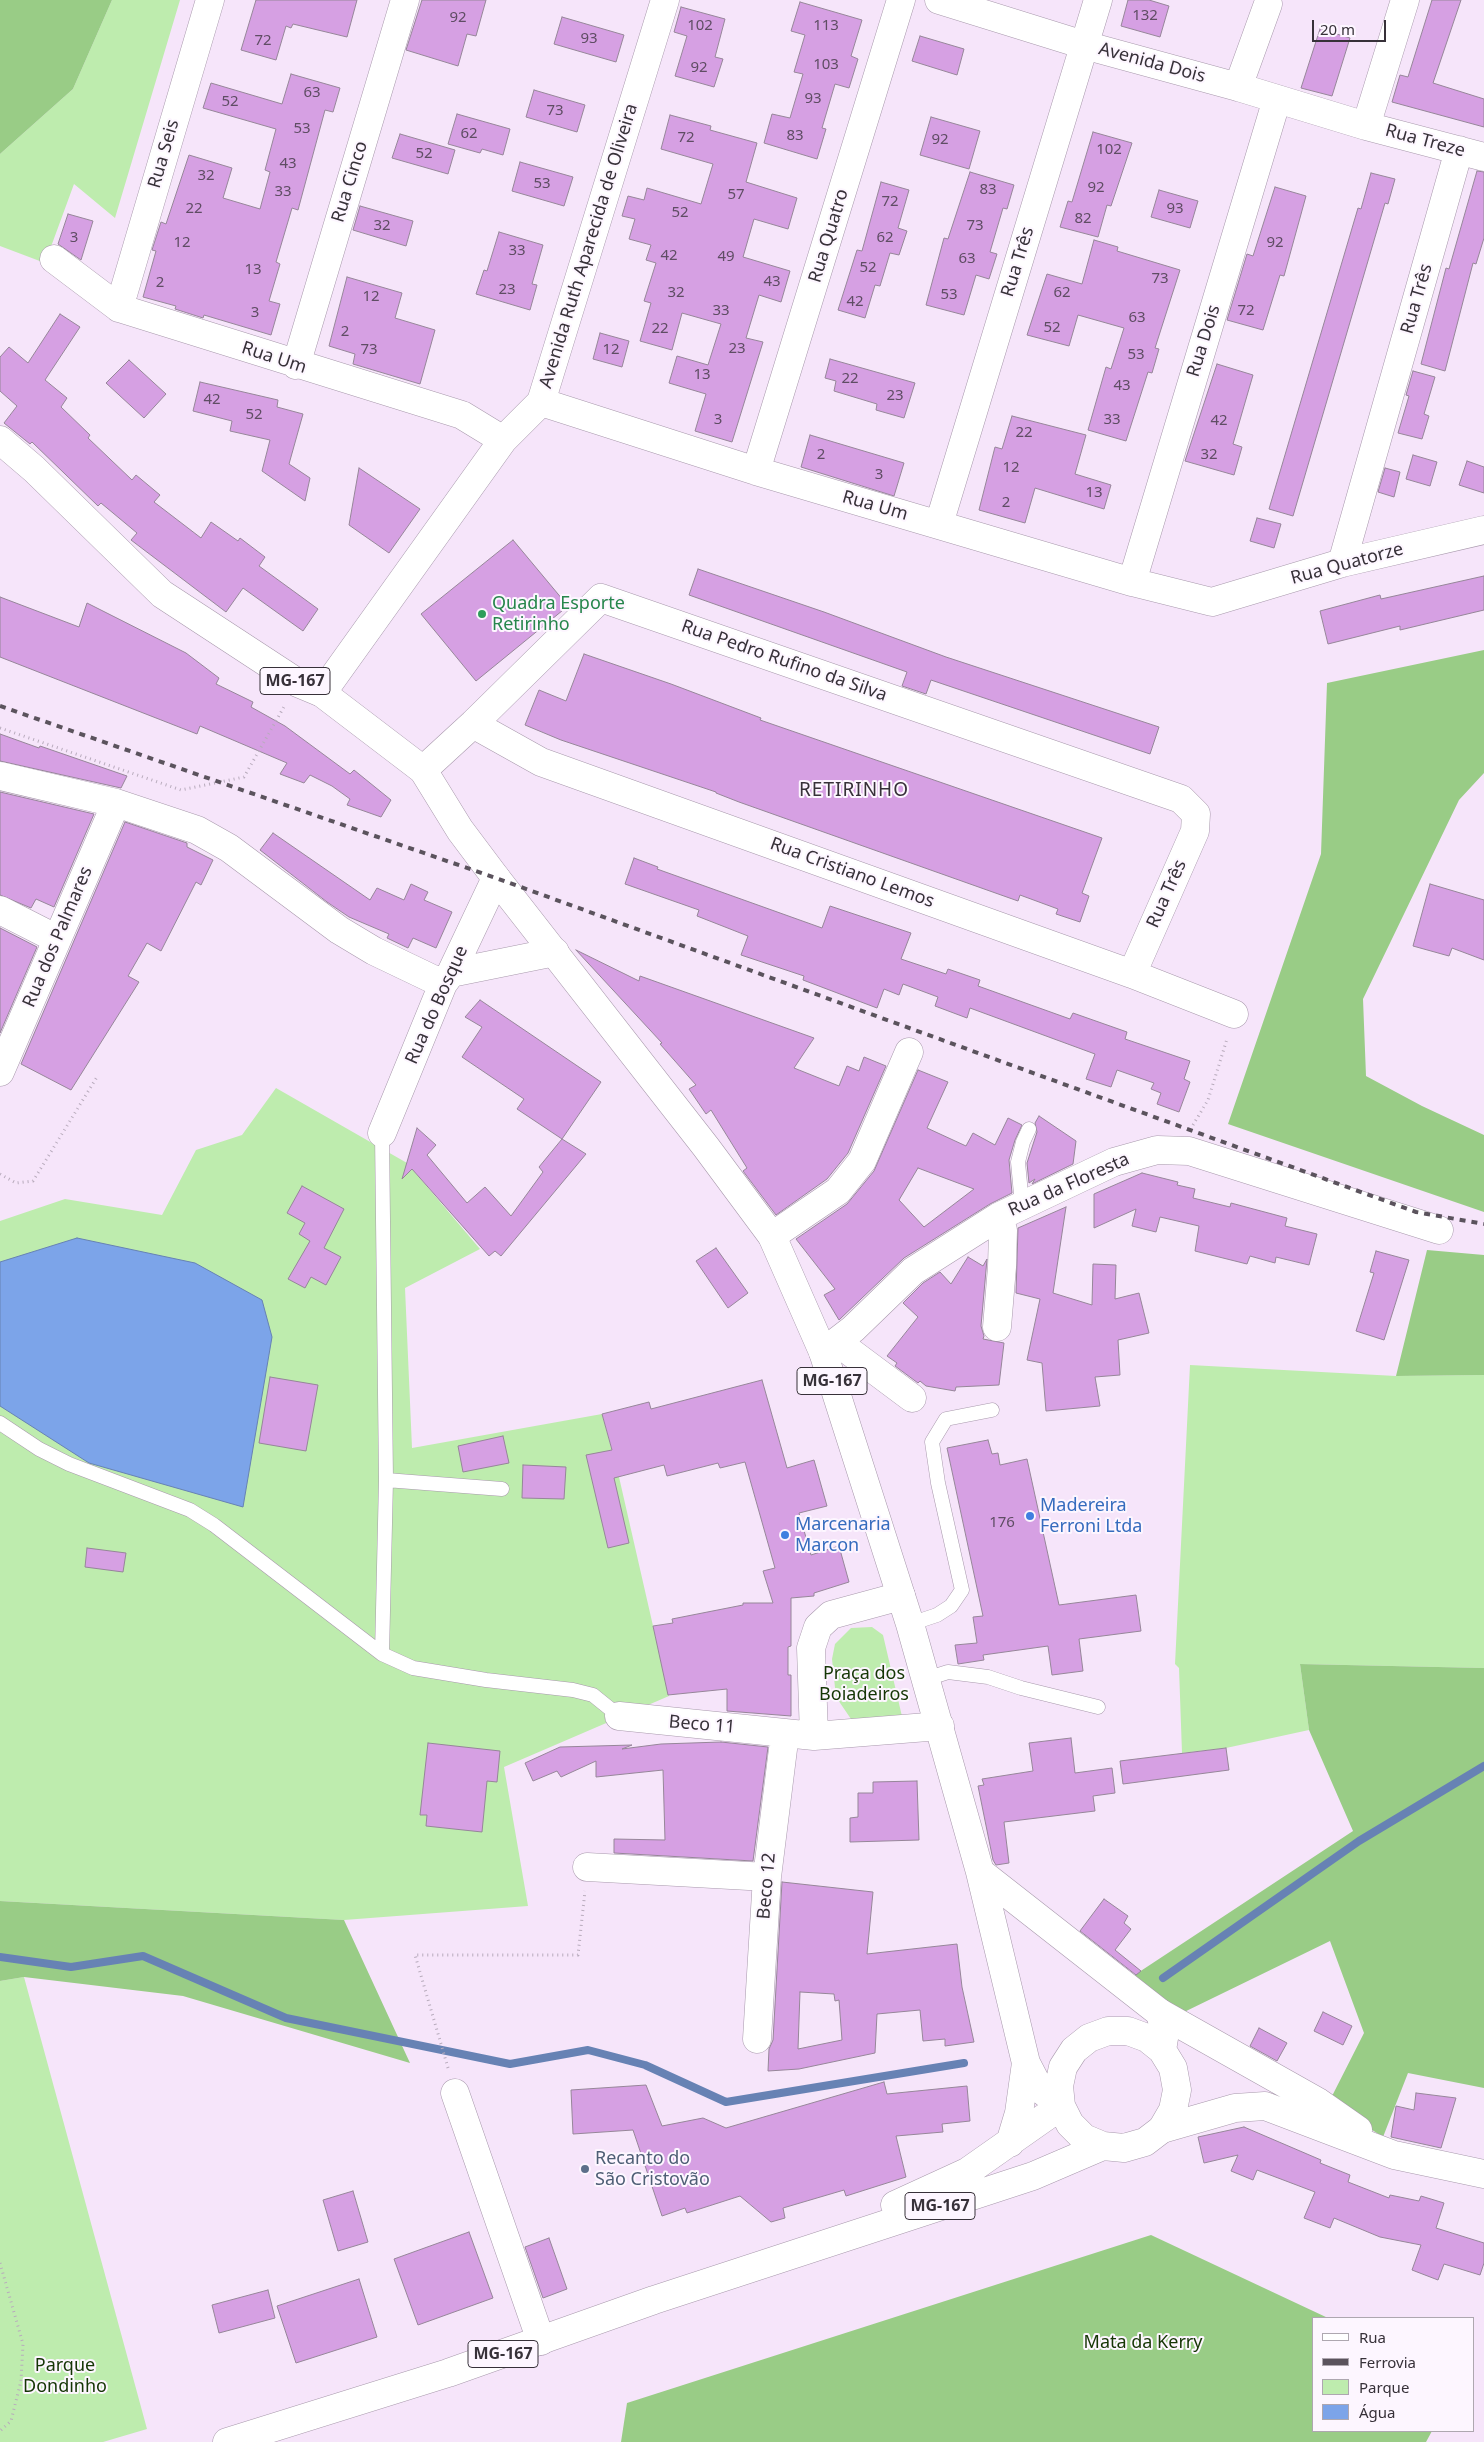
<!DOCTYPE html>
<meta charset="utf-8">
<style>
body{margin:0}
#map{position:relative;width:1484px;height:2442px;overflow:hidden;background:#f6e5fa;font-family:"Noto Sans",sans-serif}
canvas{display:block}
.legend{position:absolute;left:1312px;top:2317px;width:162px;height:115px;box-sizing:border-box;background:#fdf6ff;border:1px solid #aea7b0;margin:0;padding:6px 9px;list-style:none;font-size:15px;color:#373139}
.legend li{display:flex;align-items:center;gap:10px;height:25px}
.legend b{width:25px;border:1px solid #aea7b0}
.scale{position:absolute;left:1312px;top:20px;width:74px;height:22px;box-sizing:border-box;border:2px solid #373139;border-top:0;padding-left:6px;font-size:15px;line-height:18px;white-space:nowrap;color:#373139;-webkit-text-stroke:4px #fdf6ff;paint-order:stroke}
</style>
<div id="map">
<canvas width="1484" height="2442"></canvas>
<ul class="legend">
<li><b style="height:6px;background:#fff"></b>Rua</li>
<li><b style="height:6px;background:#5b535d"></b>Ferrovia</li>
<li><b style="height:14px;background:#beecae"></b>Parque</li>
<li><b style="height:14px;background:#7ca4e9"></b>Água</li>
</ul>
<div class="scale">20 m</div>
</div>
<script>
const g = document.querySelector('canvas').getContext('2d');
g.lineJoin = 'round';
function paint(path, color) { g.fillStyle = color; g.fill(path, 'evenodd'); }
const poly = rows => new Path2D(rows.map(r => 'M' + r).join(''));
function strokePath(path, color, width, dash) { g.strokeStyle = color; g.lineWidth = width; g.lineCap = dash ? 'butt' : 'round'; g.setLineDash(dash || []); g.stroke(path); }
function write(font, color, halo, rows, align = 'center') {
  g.font = font + ' "Noto Sans",sans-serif'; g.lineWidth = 4; g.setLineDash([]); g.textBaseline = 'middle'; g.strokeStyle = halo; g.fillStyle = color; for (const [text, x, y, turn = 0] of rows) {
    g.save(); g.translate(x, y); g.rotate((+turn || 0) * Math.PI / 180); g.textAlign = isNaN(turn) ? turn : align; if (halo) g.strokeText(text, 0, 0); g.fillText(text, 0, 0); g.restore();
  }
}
paint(poly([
 [112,0,180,0,115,218,74,184,45,263,0,246,0,154,73,89],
 [276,1088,407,1163,480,1249,405,1288,412,1448,602,1414,619,1477,669,1696,504,1767,528,1906,344,1920,0,1901,0,1221,65,1199,162,1215,196,1150,242,1135],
 [1190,1365,1396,1376,1484,1375,1484,1668,1300,1664,1309,1730,1226,1748,1182,1753,1179,1668,1175,1664],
 [872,1627,883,1635,904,1725,864,1725,851,1719,836,1697,832,1659,835,1644,851,1628],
 [24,1977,147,2429,103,2442,0,2442,0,1981]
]), '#beecae');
paint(poly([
 [0,0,112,0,73,89,0,154],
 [1484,650,1484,773,1459,800,1363,999,1366,1076,1422,1106,1484,1135,1484,1212,1228,1124,1321,854,1327,683],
 [1427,1250,1484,1255,1484,1375,1396,1376],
 [1300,1664,1484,1668,1484,2088,1408,2073,1383,2137,1329,2102,1364,2033,1330,1941,1178,2015,1124,1982,1353,1831,1309,1730],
 [0,1901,344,1920,410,2063,183,1996,24,1977,0,1981],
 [1151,2235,1328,2318,1313,2318,1313,2431,1432,2431,1426,2442,621,2442,627,2403]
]), '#99cc86');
const water = poly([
 [77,1238,195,1263,262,1300,272,1337,243,1507,89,1463,0,1406,0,1262,77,1238]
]);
paint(water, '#7ca4e9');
strokePath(water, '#6782b4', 1);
strokePath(poly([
 [0,1957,71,1967,143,1956,286,2018,510,2064,588,2050,645,2065,726,2102,964,2063],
 [1163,1978,1359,1841,1484,1766]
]), '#6782b4', 8);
const building = poly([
 [256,0,357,0,347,37,293,24,291,28,286,26,276,60,241,50,256,0],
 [422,0,486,0,476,36,467,34,458,66,406,50,422,0],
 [1128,0,1149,0,1169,6,1160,37,1121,26,1128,0],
 [1432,0,1461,0,1433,83,1484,99,1484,127,1392,102,1400,75,1408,77,1432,0],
 [800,2,862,20,851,56,858,59,849,88,835,84,822,128,826,129,817,159,764,143,772,114,790,118,803,74,794,72,805,35,791,31,800,2],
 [681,7,725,19,715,57,723,59,714,87,675,76,687,36,674,32,681,7],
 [562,17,624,35,616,62,554,44,562,17],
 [1320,29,1350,38,1332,96,1301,88,1320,29],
 [920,36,964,49,957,75,912,61,920,36],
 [291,74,340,88,333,112,325,110,298,210,292,208,276,262,280,264,269,301,280,304,271,335,204,315,203,318,175,309,176,306,143,297,156,251,152,250,161,222,166,224,189,155,232,168,223,198,260,209,270,172,265,170,276,129,203,108,211,83,282,104,291,74],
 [534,90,585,105,577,132,526,117,534,90],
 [457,114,510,129,503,155,482,149,480,153,448,144,457,114],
 [670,115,711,126,710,130,757,143,746,182,797,198,788,229,754,219,743,257,790,271,781,302,759,295,746,338,763,342,732,442,695,431,706,394,669,383,677,356,708,365,721,324,682,313,672,350,640,341,651,303,644,301,656,263,646,260,651,245,629,239,635,219,622,216,628,196,644,200,647,188,701,204,713,164,661,149,670,115],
 [931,117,980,131,969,169,920,155,931,117],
 [1093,132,1132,143,1111,206,1107,205,1098,237,1060,227,1068,201,1072,202,1093,132],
 [400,134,455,150,448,174,392,158,400,134],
 [520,162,573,177,564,206,512,191,520,162],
 [1477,171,1484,172,1484,238,1476,264,1473,263,1445,371,1421,364,1446,268,1449,269,1477,171],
 [970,172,1014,185,1007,209,1003,208,990,252,997,254,989,279,976,275,964,315,926,305,944,238,948,239,970,172],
 [1371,173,1395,179,1388,204,1385,203,1293,516,1269,509,1358,208,1361,209,1371,173],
 [881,182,909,190,898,228,907,231,899,255,890,253,880,286,875,285,865,318,838,310,857,250,862,251,881,182],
 [1275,187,1306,196,1284,276,1280,275,1263,330,1227,320,1247,254,1253,256,1275,187],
 [1159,190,1198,201,1190,228,1151,217,1159,190],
 [360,206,413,221,406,246,353,230,360,206],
 [68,214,93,221,81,260,58,244,68,214],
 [499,232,543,245,532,284,537,285,530,310,476,294,484,270,487,271,499,232],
 [1094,240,1118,247,1117,251,1180,270,1155,348,1159,349,1152,373,1148,372,1126,441,1088,430,1106,367,1111,369,1124,328,1078,315,1069,346,1027,335,1047,274,1082,284,1094,240],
 [347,277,402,293,395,318,435,330,420,384,353,364,355,354,329,346,347,277],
 [60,314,80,327,45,380,67,398,61,407,90,435,88,438,132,480,136,475,160,495,154,502,201,538,211,522,238,541,240,538,265,557,259,566,318,609,303,631,243,588,226,612,131,540,137,533,101,503,98,506,32,442,30,444,4,423,17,406,0,391,0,357,9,347,28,363,60,314],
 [600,333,629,341,622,367,593,359,600,333],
 [830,359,915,383,904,418,876,410,877,404,834,391,836,381,825,378,830,359],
 [129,360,166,394,144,418,106,383,129,360],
 [1217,364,1253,375,1233,444,1242,447,1234,475,1185,461,1217,364],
 [1413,371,1435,377,1424,414,1429,416,1422,439,1398,433,1409,396,1406,395,1413,371],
 [200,382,278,400,277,407,303,414,289,464,310,478,305,501,262,471,270,440,230,431,232,421,193,411,200,382],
 [1012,416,1086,435,1075,474,1111,485,1104,509,1035,488,1025,523,979,510,995,447,1002,449,1012,416],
 [810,435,904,463,894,496,801,467,810,435],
 [1413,455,1437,462,1430,486,1406,479,1413,455],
 [1467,461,1484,467,1484,493,1459,485,1467,461],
 [359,468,420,509,389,553,349,525,359,468],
 [1385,468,1400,472,1394,497,1378,492,1385,468],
 [1257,518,1281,524,1274,548,1250,541,1257,518],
 [513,540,568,606,476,681,421,614,513,540],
 [698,569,824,612,946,657,1159,727,1150,754,931,680,926,694,902,686,907,672,689,595,698,569],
 [1484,576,1484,610,1400,630,1400,626,1328,644,1320,611,1380,595,1381,599,1484,576],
 [0,597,79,627,87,603,186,653,219,678,216,684,253,702,251,707,285,726,350,774,354,770,391,800,381,817,347,805,350,799,332,786,310,775,304,783,280,774,287,763,200,726,197,734,0,657,0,597],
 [584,654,671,684,761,718,760,720,1102,838,1082,893,1089,896,1080,922,1056,914,1058,909,1020,895,1018,901,739,802,716,793,716,792,561,740,525,725,539,690,566,701,584,654],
 [0,734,39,748,40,746,127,776,121,788,0,761,0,734],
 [0,792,94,814,54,907,36,899,31,908,0,895,0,792],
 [125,822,187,843,187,847,213,860,201,885,196,882,161,951,147,943,128,976,139,982,71,1090,21,1064,125,822],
 [273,833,370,900,377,888,404,900,411,884,428,892,424,900,452,912,436,948,413,938,408,948,387,938,389,934,349,917,327,902,260,850,273,833],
 [634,858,658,867,657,869,822,928,830,906,911,933,901,959,946,974,948,969,980,980,978,986,1070,1019,1073,1013,1127,1032,1125,1039,1190,1061,1184,1079,1190,1082,1179,1112,1157,1104,1161,1093,1151,1089,1154,1083,1117,1070,1111,1087,1086,1079,1095,1054,970,1008,967,1018,935,1006,938,997,903,984,899,995,884,989,877,1008,803,980,804,976,741,955,748,936,697,916,699,910,625,884,634,858],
 [1430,884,1484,900,1484,960,1452,948,1449,956,1413,946,1430,884],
 [0,928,37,947,0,1033,0,928],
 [576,950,639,981,640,976,814,1038,794,1068,839,1086,847,1066,859,1071,864,1057,886,1066,848,1153,827,1179,776,1215,743,1171,747,1168,711,1110,706,1114,689,1089,696,1085,660,1044,662,1043,576,950],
 [480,1000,601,1082,562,1139,517,1109,524,1099,462,1057,482,1027,465,1017,480,1000],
 [918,1070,948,1082,927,1128,966,1146,973,1133,995,1145,1008,1118,1022,1125,1015,1140,1009,1160,1012,1193,990,1204,904,1258,839,1320,824,1295,835,1289,796,1239,847,1204,874,1171,918,1070],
 [918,1168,974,1189,924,1227,899,1200,918,1168],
 [1039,1116,1076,1141,1073,1164,1032,1184,1035,1179,1029,1183,1027,1163,1037,1132,1035,1123,1039,1116],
 [417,1128,436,1145,427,1155,467,1203,485,1187,511,1216,543,1172,539,1167,562,1139,586,1154,501,1256,495,1251,489,1256,412,1169,402,1179,417,1128],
 [1142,1173,1178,1182,1177,1185,1195,1189,1193,1198,1230,1207,1231,1203,1287,1218,1285,1226,1317,1234,1309,1265,1276,1257,1275,1263,1250,1256,1247,1264,1195,1251,1199,1226,1160,1217,1156,1232,1132,1226,1136,1209,1094,1228,1094,1194,1142,1173],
 [302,1186,344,1209,324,1248,341,1257,326,1285,311,1277,305,1288,288,1279,310,1241,299,1234,305,1223,287,1213,302,1186],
 [1066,1207,1053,1293,1092,1305,1093,1264,1116,1265,1115,1299,1139,1293,1149,1333,1118,1340,1120,1375,1095,1377,1100,1406,1046,1411,1042,1363,1027,1360,1040,1299,1016,1293,1018,1228,1066,1207],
 [716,1248,748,1293,728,1308,696,1261,716,1248],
 [1376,1251,1409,1260,1384,1340,1356,1331,1374,1273,1370,1272,1376,1251],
 [968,1257,983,1266,987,1259,981,1326,984,1336,983,1339,1004,1343,999,1385,956,1387,955,1391,926,1386,920,1381,918,1383,895,1366,897,1363,887,1356,918,1317,903,1303,923,1283,940,1272,951,1284,968,1257],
 [270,1377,318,1385,306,1451,259,1443,270,1377],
 [762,1380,787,1468,814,1460,827,1506,799,1513,811,1555,839,1546,849,1582,814,1593,814,1596,791,1598,791,1646,788,1647,788,1675,791,1675,791,1716,727,1711,727,1689,668,1695,653,1626,673,1623,672,1619,743,1605,743,1603,773,1603,763,1571,775,1568,745,1462,720,1468,718,1463,667,1476,664,1465,614,1478,629,1543,608,1548,586,1455,612,1450,602,1414,649,1402,651,1409,762,1380],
 [503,1436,509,1463,463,1472,458,1446,503,1436],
 [988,1440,992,1454,998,1453,1000,1465,1027,1459,1059,1605,1136,1595,1141,1631,1079,1639,1083,1671,1052,1675,1048,1646,983,1655,984,1660,958,1664,955,1645,977,1643,973,1617,983,1616,947,1448,988,1440],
 [523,1465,566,1467,564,1499,522,1498,523,1465],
 [87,1548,126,1553,123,1572,85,1567,87,1548],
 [1071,1738,1075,1773,1112,1768,1115,1793,1093,1796,1095,1811,1004,1822,1009,1863,996,1865,993,1860,978,1786,984,1785,982,1779,1033,1771,1029,1743,1071,1738],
 [721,1742,768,1747,753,1861,614,1853,614,1839,665,1840,663,1770,596,1777,596,1761,561,1777,557,1771,533,1781,525,1763,560,1747,632,1745,622,1749,661,1744,721,1742],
 [428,1743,500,1751,497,1782,487,1781,482,1832,426,1826,427,1815,420,1815,428,1743],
 [1226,1748,1229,1770,1123,1784,1120,1761,1226,1748],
 [917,1781,919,1840,850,1842,850,1818,858,1817,858,1793,873,1793,873,1782,917,1781],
 [782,1882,873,1892,867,1954,957,1944,962,1987,974,2042,945,2046,945,2039,923,2041,920,2010,877,2014,875,2053,799,2069,768,2071,769,2049,773,2040,782,1882],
 [800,1992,834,1994,835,2001,839,2000,842,2040,798,2049,800,1992],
 [1104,1899,1128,1916,1124,1923,1131,1929,1115,1950,1141,1971,1136,1975,1080,1931,1104,1899],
 [1323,2012,1352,2026,1343,2045,1314,2031,1323,2012],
 [1259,2028,1287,2043,1277,2061,1250,2046,1259,2028],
 [884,2082,887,2094,967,2086,970,2121,942,2124,943,2132,896,2136,906,2177,846,2196,844,2190,783,2208,785,2218,771,2222,740,2196,687,2213,685,2208,662,2216,633,2130,573,2134,571,2090,646,2085,662,2126,703,2118,726,2128,884,2082],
 [1416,2093,1456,2098,1441,2148,1391,2137,1396,2106,1414,2110,1416,2093],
 [1244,2127,1321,2160,1320,2163,1350,2175,1348,2182,1389,2198,1390,2195,1419,2201,1421,2196,1444,2203,1436,2228,1484,2243,1484,2263,1480,2275,1444,2264,1438,2280,1412,2270,1421,2245,1380,2237,1334,2218,1330,2228,1304,2218,1315,2192,1257,2170,1253,2180,1231,2171,1238,2155,1204,2163,1198,2137,1244,2127],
 [353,2191,368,2242,338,2251,323,2200,353,2191],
 [469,2232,493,2298,418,2325,394,2259,469,2232],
 [549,2238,567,2289,543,2298,525,2247,549,2238],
 [359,2279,377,2337,296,2363,277,2306,359,2279],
 [268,2290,275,2318,219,2333,212,2305,268,2290]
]);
paint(building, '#d6a0e3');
strokePath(building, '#968699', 1);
const service = poly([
 [382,1133,386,1480,382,1654,413,1668,486,1680,573,1690,593,1695,619,1716],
 [1022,1205,1018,1162,1023,1142,1029,1129],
 [0,1423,39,1449,69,1464,190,1510,214,1525,382,1654],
 [386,1480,502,1489],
 [910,1624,937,1615,951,1606,962,1590,938,1483,932,1442,946,1419,992,1410],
 [926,1679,948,1672,988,1677,1021,1688,1098,1707]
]);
const minor = poly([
 [939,0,1084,45,1238,87,1366,126,1484,157],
 [1238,87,1268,4],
 [1366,126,1405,0],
 [54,259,119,308,462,415,503,440],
 [119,308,210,0],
 [296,365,405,0],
 [541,402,756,471,1132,582,1212,602,1342,563,1484,530],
 [756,471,901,0],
 [939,524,1098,0],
 [1342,563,1459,150],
 [1132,582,1277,99],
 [322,693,503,440,541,402,665,0],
 [473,724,541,762,1132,974,1234,1014],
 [423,770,473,724,601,598,1181,799,1196,814,1195,831,1132,974],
 [0,776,116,803,197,830,229,848,339,930,374,951,443,984],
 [0,910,57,939],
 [451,973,555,952],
 [0,1072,116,803],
 [382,1133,443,984,451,973,496,878],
 [772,1236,838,1191,862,1161,909,1052],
 [997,1327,1002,1267,1003,1230,998,1217],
 [837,1342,912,1398],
 [823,1352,853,1329,913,1271,998,1217,1114,1162,1157,1150,1189,1151,1439,1230],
 [619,1716,814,1736,940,1726],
 [814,1736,811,1648,818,1627,831,1615,901,1596],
 [587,1867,767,1877],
 [757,2039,767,1877,785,1733],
 [455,2093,541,2341]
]);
const tertiary = poly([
 [1160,2013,1318,2102,1358,2130],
 [1162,2129,1235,2108,1265,2106,1394,2155,1484,2174]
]);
const primary = poly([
 [0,440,34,469,162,594,298,683,322,693,423,770,460,830,496,878,706,1147,772,1236,823,1352,910,1624,980,1872,1026,2063,1039,2088,1061,2106,1070,2124,1084,2138,1103,2146],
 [1061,2106,1059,2086,1063,2067,1074,2050,1089,2038,1108,2031,1128,2031,1147,2038,1162,2050],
 [1010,2143,1019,2113,1026,2063],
 [895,2205,967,2172,1061,2106],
 [227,2442,448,2373,654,2300,1033,2176,1103,2146,1124,2148,1145,2142,1162,2129,1173,2110,1177,2090,1173,2068,1162,2050,1165,2032,1160,2013,980,1872]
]);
strokePath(service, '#a899ac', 15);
strokePath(minor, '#a899ac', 29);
strokePath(tertiary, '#a899ac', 29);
strokePath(primary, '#a899ac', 29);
strokePath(poly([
 [0,728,181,790,244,777,285,705],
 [1193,1125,1208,1100,1227,1039],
 [0,1174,16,1183,33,1181,97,1077],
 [448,2068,415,1955,578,1955,585,1891],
 [0,2263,23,2344,21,2381,11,2421,0,2431]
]), '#b8abbc', 3, [1, 4]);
strokePath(service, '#fff', 14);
strokePath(minor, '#fff', 28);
strokePath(tertiary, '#fff', 28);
strokePath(primary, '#fff', 28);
strokePath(poly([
 [0,706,496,878,1416,1212,1484,1224]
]), '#5b535d', 4, [6, 6]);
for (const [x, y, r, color] of [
 [482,614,5,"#2e9e5b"],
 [1030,1516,5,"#3f7fe0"],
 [785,1535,5,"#3f7fe0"],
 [585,2169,5,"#5c6f8a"]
]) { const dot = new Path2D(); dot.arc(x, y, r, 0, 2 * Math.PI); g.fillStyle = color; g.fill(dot); strokePath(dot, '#fdf6ff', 2); }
write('15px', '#5f4d64', null, [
 ["132",1145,16],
 ["92",458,18],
 ["102",700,26],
 ["113",826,26],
 ["93",589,39],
 ["72",263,41],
 ["103",826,65],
 ["92",699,68],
 ["63",312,93],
 ["93",813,99],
 ["52",230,102],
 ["73",555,111],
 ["53",302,129],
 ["62",469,134],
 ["83",795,136],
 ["72",686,138],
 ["92",940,140],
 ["102",1109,150],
 ["52",424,154],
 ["43",288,164],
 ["32",206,176],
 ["53",542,184],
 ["92",1096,188],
 ["83",988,190],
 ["33",283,192],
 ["57",736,195],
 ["72",890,202],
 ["22",194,209],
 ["93",1175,209],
 ["52",680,213],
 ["82",1083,219],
 ["32",382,226],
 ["73",975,226],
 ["3",74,238],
 ["62",885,238],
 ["12",182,243],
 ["92",1275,243],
 ["33",517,251],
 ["42",669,256],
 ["49",726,257],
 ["63",967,259],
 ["52",868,268],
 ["13",253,270],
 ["73",1160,279],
 ["43",772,282],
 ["2",160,283],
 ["23",507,290],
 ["32",676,293],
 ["62",1062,293],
 ["53",949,295],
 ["12",371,297],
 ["42",855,302],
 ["33",721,311],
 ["72",1246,311],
 ["3",255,313],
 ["63",1137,318],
 ["52",1052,328],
 ["22",660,329],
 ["2",345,332],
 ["23",737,349],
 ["73",369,350],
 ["12",611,350],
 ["53",1136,355],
 ["13",702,375],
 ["22",850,379],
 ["43",1122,386],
 ["23",895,396],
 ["42",212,400],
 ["52",254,415],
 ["3",718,420],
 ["33",1112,420],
 ["42",1219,421],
 ["22",1024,433],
 ["2",821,455],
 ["32",1209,455],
 ["12",1011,468],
 ["3",879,475],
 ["13",1094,493],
 ["2",1006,503],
 ["176",1002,1523]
]);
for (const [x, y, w] of [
 [295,681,70],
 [832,1381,70],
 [940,2206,70],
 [503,2354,70]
]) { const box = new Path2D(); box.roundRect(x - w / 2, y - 13.5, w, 27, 4); g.fillStyle = '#fdf6ff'; g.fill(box); strokePath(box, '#373139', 1); }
write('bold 16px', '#373139', null, [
 ["MG-167",295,681],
 ["MG-167",832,1381],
 ["MG-167",940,2206],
 ["MG-167",503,2354]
]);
write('18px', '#373139', '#fdf6ff', [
 ["Avenida Dois",1152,63,15],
 ["Rua Treze",1425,141,15],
 ["Rua Seis",164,154,-74],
 ["Rua Cinco",350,182,-73],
 ["Rua Quatro",829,236,-73],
 ["Avenida Ruth Aparecida de Oliveira",589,246,-73],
 ["Rua Três",1018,262,-73],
 ["Rua Três",1417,299,-74],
 ["Rua Dois",1204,341,-73],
 ["Rua Um",274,358,18],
 ["Rua Um",875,506,16],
 ["Rua Quatorze",1347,564,-15],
 ["Rua Pedro Rufino da Silva",784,661,19],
 ["Rua Cristiano Lemos",852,873,20],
 ["Rua Três",1167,894,-66],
 ["Rua dos Palmares",58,937,-67],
 ["Rua do Bosque",437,1005,-66],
 ["Rua da Floresta",1069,1185,-24],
 ["Beco 11",702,1725,5],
 ["Beco 12",767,1886,-85]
]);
write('18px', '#27864d', '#fdf6ff', [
 ["Quadra Esporte",492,604],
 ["Retirinho",492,625]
], 'left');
write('18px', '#366cbe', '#fdf6ff', [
 ["Madereira",1040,1506],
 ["Ferroni Ltda",1040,1527],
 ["Marcenaria",795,1525],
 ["Marcon",795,1546]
], 'left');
write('18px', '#153605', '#fdf6ff', [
 ["Praça dos",864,1674],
 ["Boiadeiros",864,1695],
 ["Mata da Kerry",1143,2343],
 ["Parque",65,2366],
 ["Dondinho",65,2387]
]);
write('18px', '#4e5e75', '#fdf6ff', [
 ["Recanto do",595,2159],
 ["São Cristovão",595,2180]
], 'left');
g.letterSpacing = '1px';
write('19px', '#373139', '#fdf6ff', [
 ["RETIRINHO",854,791]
]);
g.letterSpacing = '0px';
</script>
